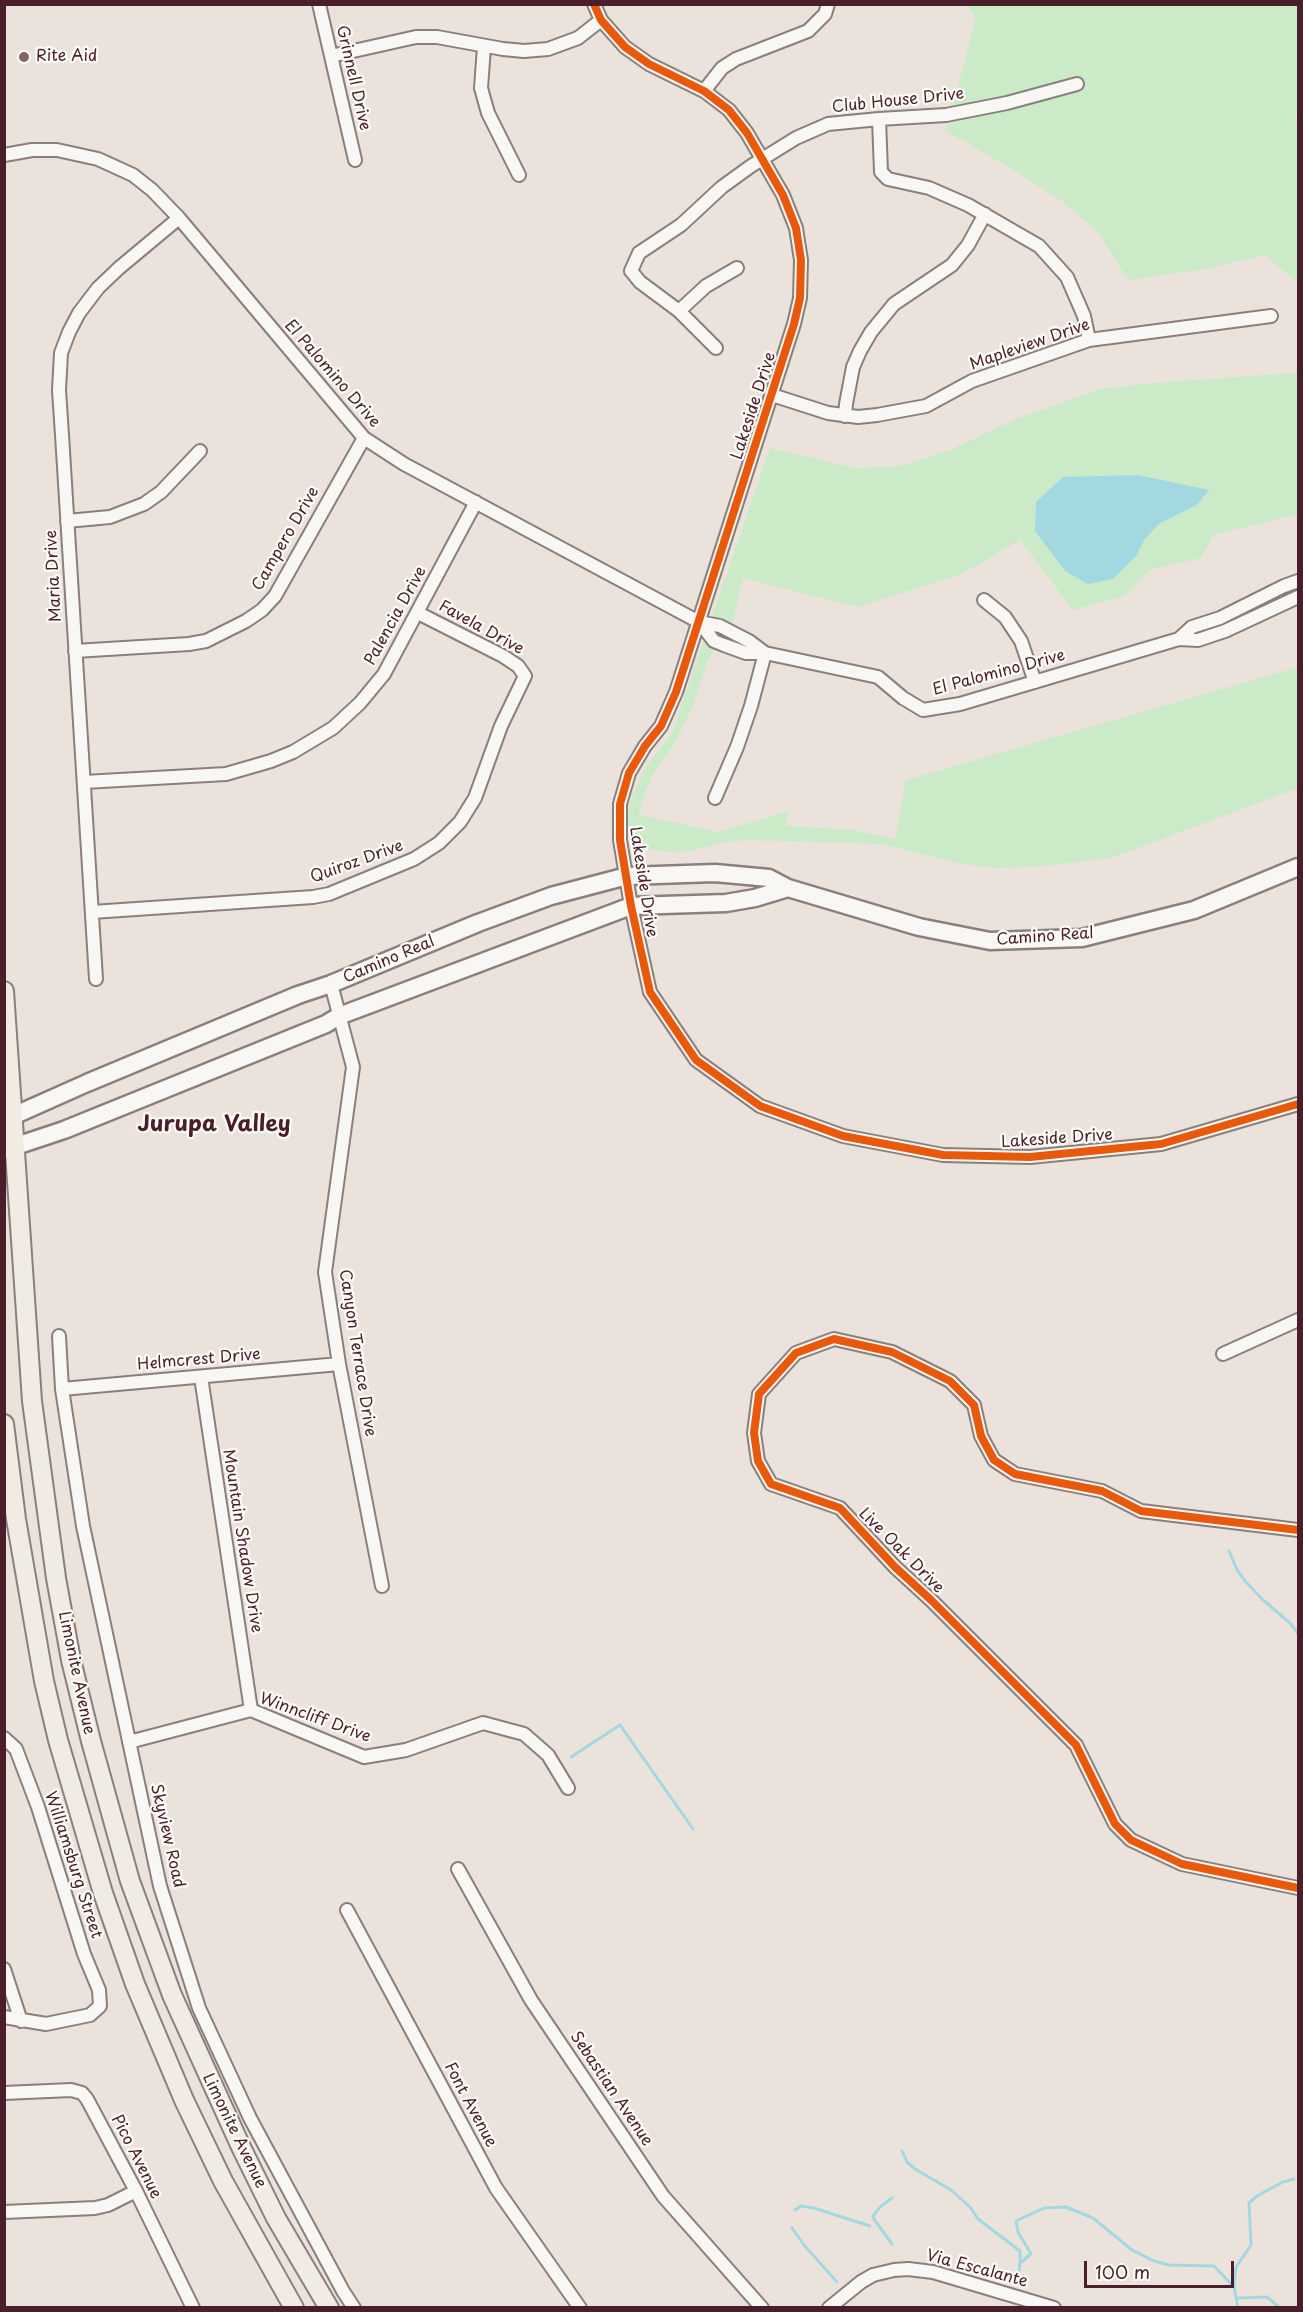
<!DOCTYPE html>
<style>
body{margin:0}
#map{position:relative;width:1303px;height:2312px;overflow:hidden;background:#ebe3db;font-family:"Playpen Sans",sans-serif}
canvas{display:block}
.frame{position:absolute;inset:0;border:6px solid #4a1f2b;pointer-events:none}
.scale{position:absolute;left:1084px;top:2261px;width:150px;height:27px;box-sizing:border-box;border:3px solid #4a1f2b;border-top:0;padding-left:8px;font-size:18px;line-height:21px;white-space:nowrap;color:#4a1f2b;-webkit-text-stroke:4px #fdfcf7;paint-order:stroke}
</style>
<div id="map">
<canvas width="1303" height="2312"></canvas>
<div class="frame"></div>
<div class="scale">100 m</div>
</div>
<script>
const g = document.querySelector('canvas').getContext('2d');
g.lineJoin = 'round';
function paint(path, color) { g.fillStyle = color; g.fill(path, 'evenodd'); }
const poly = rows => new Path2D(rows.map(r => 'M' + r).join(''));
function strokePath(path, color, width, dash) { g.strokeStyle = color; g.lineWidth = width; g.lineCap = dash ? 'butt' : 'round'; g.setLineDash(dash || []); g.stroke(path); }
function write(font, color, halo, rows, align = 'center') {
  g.font = font + ' "Playpen Sans",sans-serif'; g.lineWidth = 4.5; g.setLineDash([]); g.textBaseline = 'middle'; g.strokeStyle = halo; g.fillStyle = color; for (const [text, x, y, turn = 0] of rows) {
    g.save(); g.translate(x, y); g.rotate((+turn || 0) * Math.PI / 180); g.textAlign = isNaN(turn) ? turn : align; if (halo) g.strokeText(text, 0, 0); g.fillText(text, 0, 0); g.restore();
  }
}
paint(poly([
 [966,5,1298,5,1298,112,1295,112,1298,126,1298,283,1265,255,1206,269,1128,280,1100,234,1063,202,1014,170,946,131,976,18],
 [1298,370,1298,514,1213,535,1201,558,1151,569,1124,596,1073,610,1020,540,962,574,857,607,743,578,732,624,708,660,692,708,675,743,654,772,644,795,639,815,719,832,788,811,786,826,854,830,895,839,906,780,1298,667,1298,788,1111,858,1035,867,995,868,957,863,881,844,753,840,728,841,690,851,669,852,645,849,633,839,627,818,632,797,645,768,672,733,770,448,855,468,901,466,952,449,1014,420,1099,389,1155,383,1296,373]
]), '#cbeac7');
paint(poly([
 [1138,475,1209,490,1197,505,1159,524,1144,540,1137,555,1113,579,1088,584,1065,571,1035,531,1036,502,1063,477]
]), '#a4d8e0');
strokePath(poly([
 [1229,1551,1237,1570,1246,1582,1262,1599,1291,1624,1298,1634],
 [571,1757,620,1725,693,1829],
 [902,2151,907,2162,915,2169,951,2190,970,2207,978,2219,1020,2251,1020,2263],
 [795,2210,801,2206,814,2208,870,2226],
 [792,2228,804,2245,837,2282],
 [892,2244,874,2219,873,2216,881,2206,892,2198],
 [1017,2282,1020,2263,1031,2254,1018,2232,1016,2221,1044,2208,1066,2207,1093,2218,1132,2250,1154,2261,1169,2265,1214,2266,1234,2287,1238,2308],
 [1234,2285,1236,2267,1251,2245,1249,2203,1257,2196,1283,2182,1294,2179],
 [1237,2298,1267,2297,1280,2308]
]), '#a4d8e0', 3);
const minor = poly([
 [319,4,355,160],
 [594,4,601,20,625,47,649,64,704,91,729,110,747,133,783,195,796,228,801,260,800,298,794,324,676,692,661,726,645,746,629,773,620,804,620,840,631,906,650,992,696,1060,760,1106,843,1136,943,1155,1030,1157,1161,1144,1298,1104],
 [484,47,481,88,488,113,519,175],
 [331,56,416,37,437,37,503,49,524,51,548,49,578,38,601,20],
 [704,91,722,68,736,59,808,31,825,14,828,4],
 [879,119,881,172,888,179,929,188,968,205,1039,246,1067,277,1084,316,1089,340],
 [4,155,32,150,57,150,98,159,133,175,152,190,179,218,364,438,404,464,699,622,720,626,749,641,765,653,746,653,724,645,714,641,699,622],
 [679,311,706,286,737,268],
 [716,348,679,311,640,282,631,271,639,253,681,225,722,187,751,166,796,138,828,124,879,119,946,115,1007,103,1077,84],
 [772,395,828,413,858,417,877,415,926,406,972,381,1089,340,1271,316],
 [845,416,846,404,853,367,860,351,871,332,894,304,952,265,968,245,985,214],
 [67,521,110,517,144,504,161,492,200,451],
 [984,600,1005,617,1021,641,1035,682],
 [1179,639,1192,627,1220,618,1284,586,1298,581],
 [75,651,189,644,206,641,246,621,262,610,275,596,364,438],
 [84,782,226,774,271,761,293,752,333,728,360,703,384,674,476,502],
 [715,798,737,747,751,706,765,653,878,677,903,698,923,710,960,704,1179,639,1198,640,1225,631,1298,597],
 [92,912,313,897,329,894,414,859,439,843,460,822,475,798,501,726,525,676,518,666,503,656,418,613],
 [96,979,62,435,59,390,61,353,69,332,79,313,98,288,119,268,179,218],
 [331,984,353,1067,325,1272,339,1364,382,1586],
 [59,1336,62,1389,83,1526,160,1886,199,2008,250,2118,343,2291,354,2308],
 [1223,1354,1298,1320],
 [201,1377,251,1710],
 [62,1389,339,1364],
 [1298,1530,1141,1511,1102,1491,1015,1474,994,1460,981,1436,974,1405,950,1381,892,1352,834,1339,796,1353,759,1394,754,1433,758,1461,771,1484,840,1508,895,1567,931,1600,1076,1745,1115,1824,1131,1840,1182,1864,1298,1888],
 [4,1738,16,1749,38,1807,84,1954,99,1990,100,2006,90,2015,46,2024,4,2017],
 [129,1742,251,1710,364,1757,406,1750,483,1723,524,1734,548,1755,568,1788],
 [458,1869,531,2000,663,2196,762,2308],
 [347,1910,496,2188,580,2308],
 [4,1969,21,2021],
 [4,2093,71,2090,82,2093,87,2099,136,2191,193,2308],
 [4,2212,95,2208,108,2205,136,2191],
 [829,2308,861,2282,873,2275,894,2270,908,2269,933,2272,1054,2308]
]);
const secondary = poly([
 [4,1120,87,1083,298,995,331,984,478,923,551,896,627,876,715,873,769,878,788,888,919,927,990,941,1082,938,1194,910,1298,867],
 [4,1150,64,1130,326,1024,339,1016,631,906,726,903,755,898,788,888]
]);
const primary = poly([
 [4,991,32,1401,56,1578,71,1660,91,1741,130,1881,172,1995,241,2147,276,2218,329,2308],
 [4,1424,16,1519,44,1681,58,1740,103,1893,135,1984,184,2100,223,2181,294,2308]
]);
strokePath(minor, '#8b7f7e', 16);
strokePath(secondary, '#8b7f7e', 21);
strokePath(primary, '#8b7f7e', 22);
strokePath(minor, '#f9f7f4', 12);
strokePath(secondary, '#f9f7f4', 16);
strokePath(primary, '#f0ebe3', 18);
strokePath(poly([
 [594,4,601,20,625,47,649,64,704,91,729,110,747,133,783,195,796,228,801,260,800,298,794,324,676,692,661,726,645,746,629,773,620,804,620,840,631,906,650,992,696,1060,760,1106,843,1136,943,1155,1030,1157,1161,1144,1298,1104],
 [1298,1530,1141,1511,1102,1491,1015,1474,994,1460,981,1436,974,1405,950,1381,892,1352,834,1339,796,1353,759,1394,754,1433,758,1461,771,1484,840,1508,895,1567,931,1600,1076,1745,1115,1824,1131,1840,1182,1864,1298,1888]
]), '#e8590c', 8);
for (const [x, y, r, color] of [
 [24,57,6,"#826469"]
]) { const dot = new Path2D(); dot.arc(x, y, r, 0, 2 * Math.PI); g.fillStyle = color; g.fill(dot); strokePath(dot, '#fdfcf7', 2); }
write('16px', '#4a1f2b', '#fdfcf7', [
 ["Rite Aid",36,57]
], 'left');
write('16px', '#4a1f2b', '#fdfcf7', [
 ["Grinnell Drive",353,78,77],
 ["Club House Drive",898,101,-6],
 ["Mapleview Drive",1030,345,-19],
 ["El Palomino Drive",332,374,49],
 ["Lakeside Drive",754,406,-72],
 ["Campero Drive",286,539,-60],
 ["Maria Drive",54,576,-93],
 ["Palencia Drive",396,616,-61],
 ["Favela Drive",481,628,29],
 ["El Palomino Drive",999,673,-15],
 ["Quiroz Drive",357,862,-20],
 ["Lakeside Drive",643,882,81],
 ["Camino Real",1045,937,-4],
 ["Camino Real",389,960,-23],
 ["Lakeside Drive",1057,1139,-4],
 ["Canyon Terrace Drive",357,1353,81],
 ["Helmcrest Drive",199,1360,-5],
 ["Mountain Shadow Drive",242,1541,81],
 ["Live Oak Drive",901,1551,45],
 ["Limonite Avenue",76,1673,78],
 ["Winncliff Drive",315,1718,20],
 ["Skyview Road",167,1836,77],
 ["Williamsburg Street",73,1865,72],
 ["Sebastian Avenue",611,2089,56],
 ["Font Avenue",470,2105,62],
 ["Limonite Avenue",234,2131,64],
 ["Pico Avenue",136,2157,63],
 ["Via Escalante",977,2269,15]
]);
write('bold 22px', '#4a1f2b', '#fdfcf7', [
 ["Jurupa Valley",214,1125]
]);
</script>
